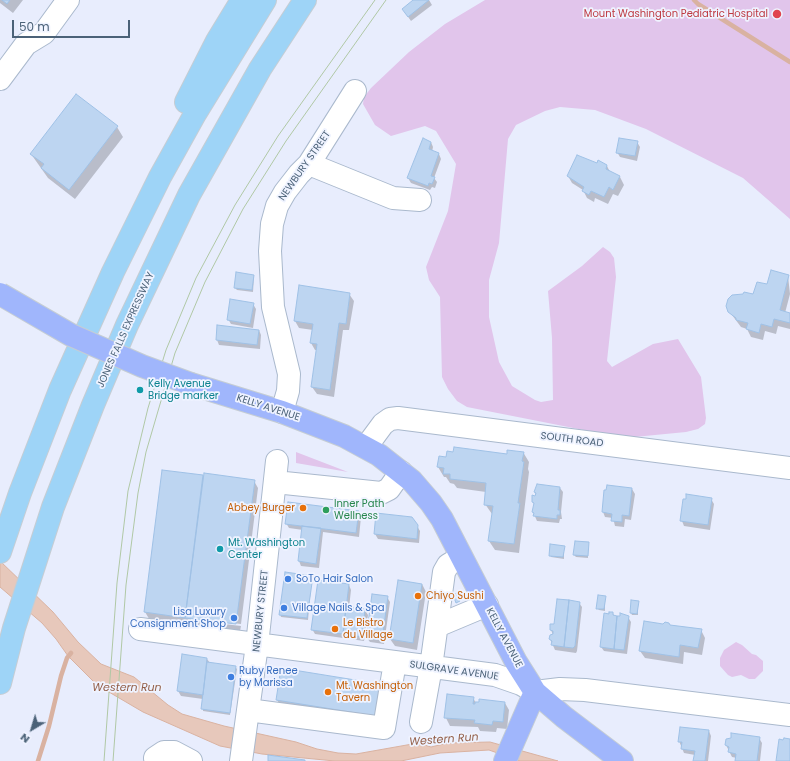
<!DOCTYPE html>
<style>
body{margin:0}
#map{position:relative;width:790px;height:761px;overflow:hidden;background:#e8edfd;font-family:Poppins,sans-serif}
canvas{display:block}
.north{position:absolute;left:12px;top:709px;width:40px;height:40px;-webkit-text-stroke:3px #eff3ff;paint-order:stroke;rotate:218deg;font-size:11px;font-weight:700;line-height:16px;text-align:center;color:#4b6278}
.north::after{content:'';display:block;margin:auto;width:14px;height:18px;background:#4b6278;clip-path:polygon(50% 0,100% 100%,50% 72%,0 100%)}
.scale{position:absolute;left:12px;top:20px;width:118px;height:18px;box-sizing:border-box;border:2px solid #4b6278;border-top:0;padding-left:5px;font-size:12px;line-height:14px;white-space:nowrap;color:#4b6278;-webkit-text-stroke:3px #eff3ff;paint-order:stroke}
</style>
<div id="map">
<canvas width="790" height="761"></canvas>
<div class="north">N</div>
<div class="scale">50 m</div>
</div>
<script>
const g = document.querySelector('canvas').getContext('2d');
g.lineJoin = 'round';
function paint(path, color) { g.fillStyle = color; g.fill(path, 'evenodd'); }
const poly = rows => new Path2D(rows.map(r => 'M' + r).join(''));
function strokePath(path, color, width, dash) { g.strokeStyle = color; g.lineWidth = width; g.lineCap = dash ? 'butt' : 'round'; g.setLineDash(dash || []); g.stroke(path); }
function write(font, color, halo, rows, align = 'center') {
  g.font = font + ' Poppins,sans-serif'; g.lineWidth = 3.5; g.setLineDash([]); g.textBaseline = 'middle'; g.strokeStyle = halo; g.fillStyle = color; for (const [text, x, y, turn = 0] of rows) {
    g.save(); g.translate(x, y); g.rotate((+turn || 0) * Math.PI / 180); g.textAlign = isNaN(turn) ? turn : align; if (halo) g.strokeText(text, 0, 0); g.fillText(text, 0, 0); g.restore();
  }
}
paint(poly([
 [485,0,790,0,790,219,743,178,646,129,595,110,560,107,545,111,516,125,508,139,499,243,489,280,489,317,499,362,512,386,535,400,541,402,553,400,552,338,548,291,582,266,603,247,610,252,614,258,616,277,607,361,612,367,653,344,678,339,701,377,706,418,705,424,698,429,686,432,624,438,467,407,457,401,448,389,442,377,440,297,429,280,426,267,448,211,456,164,436,131,425,126,391,136,375,125,363,104,364,97,371,88,409,52,445,24],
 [296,452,348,472,296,463],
 [736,642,742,645,752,654,756,655,763,661,763,671,755,679,749,679,741,675,732,677,728,675,720,666,720,658,724,650]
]), '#e1c5eb');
const water = poly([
 [0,561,53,612,78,642,101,664,134,677,168,705,182,714,224,726,296,742,317,749,338,753,356,754,418,743,431,747,448,743,490,742,558,761,520,761,489,750,440,753,401,761,335,761,262,754,220,746,143,712,97,685,68,656,56,639,42,623,0,587,0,561]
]);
paint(water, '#e7c8bb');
strokePath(water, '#d9b2a1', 1);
paint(poly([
 [0,0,23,0,13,13,0,3],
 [415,0,429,0,432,5,411,21,406,14],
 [117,127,123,137,75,199,48,178,31,154],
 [431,142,433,147,432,152,439,154,441,159,434,178,437,182,435,188,432,187,430,190,411,183,408,178],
 [637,142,640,147,637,161,620,157,617,152],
 [599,162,607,166,610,172,620,177,624,185,618,196,613,194,608,204,595,198,594,202,587,198,583,190,572,183,568,176,597,165],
 [254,276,253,292,237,290,235,288],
 [788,276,790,294,785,313,790,314,790,329,778,326,776,334,765,331,763,340,751,337,747,329,741,327,729,311,768,286],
 [299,287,349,294,354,301,349,330,343,330,334,397,317,394,312,387,317,350,315,350,311,343,313,330,299,328,295,321],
 [253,304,256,309,253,328,231,324,228,319],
 [218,326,259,330,261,335,260,349,219,345,217,340],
 [523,452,529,462,528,469,529,472,519,553,495,550,489,541,492,514,485,504,486,492,457,488,454,484,450,483,446,477,444,477,438,467,447,458,508,455],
 [203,476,204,479,254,481,258,488,241,624,191,618,191,620,241,626,240,631,151,622,145,612],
 [560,488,563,492,561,512,562,519,560,519,559,523,537,521,533,512,535,506,533,502,536,497,535,492],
 [632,489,635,494,631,520,625,519,624,527,615,526,613,518,605,517,603,512],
 [711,499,714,504,710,530,684,526,682,521,684,500],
 [359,512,361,517,359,537,323,532,319,568,301,566,299,561,303,530,289,528,286,523],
 [417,526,420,531,419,543,378,539,375,534],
 [588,543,588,558,576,557,574,555],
 [564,547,564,559,551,557,550,555],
 [312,577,308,620,281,617,280,614],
 [422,584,426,592,417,650,395,646,390,639],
 [349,585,351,590,349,608,365,610,368,615,364,641,315,634,312,629],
 [387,597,390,602,384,644,370,642,367,638],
 [605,597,605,611,599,610,597,608],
 [638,602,638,615,632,615,631,613],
 [579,603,582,607,577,651,576,653,555,650,550,639,553,635,551,630],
 [613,613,614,616,628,617,631,622,627,654,604,651,601,647,605,614],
 [670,626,701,630,705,638,702,655,684,652,683,664,645,658,640,651],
 [207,659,210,663,235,667,237,669,230,715,203,711,203,699,181,696,178,691],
 [379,684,383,692,379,723,281,707,277,700],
 [448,695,473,698,476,703,505,703,509,710,507,729,497,728,496,732,480,731,478,727,450,726,446,718],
 [709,731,711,736,708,761,694,761,695,755,684,753,679,741],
 [759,738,762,743,760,761,736,761,737,758,732,757,726,745]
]), '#0003');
strokePath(poly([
 [694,0,698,4,790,62],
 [38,761,49,726,61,676,67,658,71,653]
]), '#d9b2a1', 4.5);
const building = poly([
 [2,0,10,0,7,4,2,0],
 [413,0,429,0,408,17,402,9,413,0],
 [76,94,118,126,69,190,41,168,44,164,30,154,76,94],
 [423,138,431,142,429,149,439,153,431,176,435,177,432,184,429,183,428,186,407,178,423,138],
 [619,138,638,141,635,156,616,153,619,138],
 [577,155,597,163,598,160,607,165,606,169,620,176,613,190,609,187,604,197,591,191,589,195,582,191,584,187,567,176,577,155],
 [771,270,789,275,780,310,790,313,790,323,774,319,772,327,761,324,759,333,746,329,748,323,736,320,736,318,728,312,726,306,728,299,732,295,743,294,744,292,753,294,757,282,767,284,771,270],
 [236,272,254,275,252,290,234,288,236,272],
 [299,285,350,293,346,324,339,323,330,390,311,387,317,344,310,343,313,324,294,321,299,285],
 [230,299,254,303,250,324,227,320,230,299],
 [217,325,259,330,257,345,216,340,217,325],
 [454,447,507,454,507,450,524,452,522,461,524,462,518,503,520,503,514,544,488,541,493,506,484,505,486,483,450,479,450,474,443,474,444,468,437,467,439,456,446,457,447,451,453,452,454,447],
 [162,470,203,475,185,618,144,612,162,470],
 [204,473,255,480,236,624,185,618,204,473],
 [537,484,560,487,558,510,560,510,560,515,557,515,557,519,533,516,534,513,532,512,534,503,532,502,532,495,535,496,536,493,534,492,537,484],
 [607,485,632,488,629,516,622,515,622,522,611,521,612,514,602,512,604,490,606,490,607,485],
 [686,494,712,498,708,525,680,521,683,499,686,499,686,494],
 [288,502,359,511,356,533,285,524,288,502],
 [376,513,412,517,418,525,417,539,374,534,376,513],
 [302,526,321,528,316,564,298,561,302,526],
 [575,541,589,542,588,556,573,555,575,541],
 [550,544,565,546,563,557,549,556,550,544],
 [285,572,313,576,307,618,279,615,285,572],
 [318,580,349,584,343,634,311,630,318,580],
 [398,580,422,584,413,643,389,639,398,580],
 [457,593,460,601,456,603,453,595,457,593],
 [372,594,388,596,382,640,366,638,372,594],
 [598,595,606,596,604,609,596,609,598,595],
 [557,599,569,600,564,647,551,645,552,641,549,639,550,635,553,634,553,631,550,630,550,624,554,624,557,599],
 [569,600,580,602,575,646,573,648,564,647,569,600],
 [631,600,639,601,637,614,630,613,631,600],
 [346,606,365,609,362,637,343,634,346,606],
 [609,612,613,612,613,615,617,616,614,649,600,647,604,613,609,614,609,612],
 [620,613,629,616,624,650,614,649,617,616,620,616,620,613],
 [644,621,663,624,665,622,669,623,670,625,702,629,698,648,680,645,679,657,639,651,644,621],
 [182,654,207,658,203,695,177,691,182,654],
 [207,662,236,666,230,713,201,709,207,662],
 [281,668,380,684,375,716,276,700,281,668],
 [447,694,474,697,473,704,475,704,475,702,479,702,479,699,505,702,503,722,493,721,492,725,474,723,475,720,444,718,447,694],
 [680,727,709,730,705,761,693,761,695,751,681,749,682,742,678,742,680,727],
 [731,733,760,737,757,761,735,761,736,754,728,752,729,747,725,745,726,739,731,738,731,733],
 [784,738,790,739,790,761,776,761,779,739,783,740,784,738],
 [268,755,305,760,305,761,268,761,268,755]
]);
paint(building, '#bdd5f1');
strokePath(building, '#9fc1e6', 1);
const minor = poly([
 [0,79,26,44,44,33,68,0],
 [309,164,393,198,420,200],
 [282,412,288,391,289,374,273,307,270,251,272,224,277,206,285,192,299,174,309,164,355,91],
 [366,447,383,424,390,419,398,418,790,468],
 [275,482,381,493,389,489,401,472],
 [437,626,487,605],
 [140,629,495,675,521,684,535,692,560,689,585,690,790,715],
 [248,710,384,728,395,662],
 [421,722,431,667,444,572,448,565,461,557],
 [155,758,164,752,174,752,191,761],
 [241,761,257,645,277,461]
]);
const major = poly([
 [191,384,282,412,344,436,379,455,412,481,431,503,442,519,516,662,535,692,564,717,622,761],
 [505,761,535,692]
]);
const highway = poly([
 [186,102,217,41,242,0],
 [0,552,20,493,60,390,113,272,160,177,195,114,265,0],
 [0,683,14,628,53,507,93,405,127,325,189,195,260,69,305,0]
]);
strokePath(minor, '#aab9cd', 24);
strokePath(major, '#c5cdd4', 24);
strokePath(highway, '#c5cdd4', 24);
strokePath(minor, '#fff', 22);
strokePath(major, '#a0b6fc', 22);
strokePath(highway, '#9ed4f7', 22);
strokePath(poly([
 [104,761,117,583,128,491,148,408,166,350,196,278,235,205,278,136,375,0],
 [113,761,126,585,138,493,146,452,175,353,205,282,243,209,286,141,386,0]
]), '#b0c8a5', 1);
const majorBridge = poly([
 [0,294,71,335,142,366,191,384]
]);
strokePath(majorBridge, '#c5cdd4', 24, []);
strokePath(majorBridge, '#a0b6fc', 22);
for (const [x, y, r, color] of [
 [777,14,5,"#e0444e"],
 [140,390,4,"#0f9aa8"],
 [303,508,4,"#e8710a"],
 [326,510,4,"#2e9e5b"],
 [220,549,4,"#0f9aa8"],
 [288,579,4,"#3f7fe0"],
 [418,596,4,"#e8710a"],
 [284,608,4,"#3f7fe0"],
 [234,618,4,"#3f7fe0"],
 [335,629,4,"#e8710a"],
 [231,677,4,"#3f7fe0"],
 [328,692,4,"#e8710a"]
]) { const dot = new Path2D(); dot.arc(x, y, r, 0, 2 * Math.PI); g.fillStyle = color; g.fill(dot); strokePath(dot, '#eff3ff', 1.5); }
write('10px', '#be3a42', '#eff3ff', [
 ["Mount Washington Pediatric Hospital",768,14]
], 'right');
write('10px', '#4b6278', '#eff3ff', [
 ["NEWBURY STREET",305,166,-55],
 ["JONES FALLS EXPRESSWAY",126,330,-66],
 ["KELLY AVENUE",268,408,18],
 ["SOUTH ROAD",572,440,7],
 ["NEWBURY STREET",261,611,-84],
 ["KELLY AVENUE",504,638,62],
 ["SULGRAVE AVENUE",454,671,8]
]);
write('10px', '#0d838f', '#eff3ff', [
 ["Kelly Avenue",148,384],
 ["Bridge marker",148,396],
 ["Mt. Washington",228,543],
 ["Center",228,555]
], 'left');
write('10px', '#27864d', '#eff3ff', [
 ["Inner Path",334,504],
 ["Wellness",334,516]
], 'left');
write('10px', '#c56008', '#eff3ff', [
 ["Abbey Burger",295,508,"right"],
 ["Chiyo Sushi",426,596],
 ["Le Bistro",343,623],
 ["du Village",343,635],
 ["Mt. Washington",336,686],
 ["Tavern",336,698]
], 'left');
write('10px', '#366cbe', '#eff3ff', [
 ["SoTo Hair Salon",296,579],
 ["Village Nails & Spa",292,608],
 ["Lisa Luxury",226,612,"right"],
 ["Consignment Shop",226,624,"right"],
 ["Ruby Renee",239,671],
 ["by Marissa",239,683]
], 'left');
write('italic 11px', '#935e47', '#eff3ff', [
 ["Western Run",127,688],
 ["Western Run",444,740,-4]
]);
</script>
